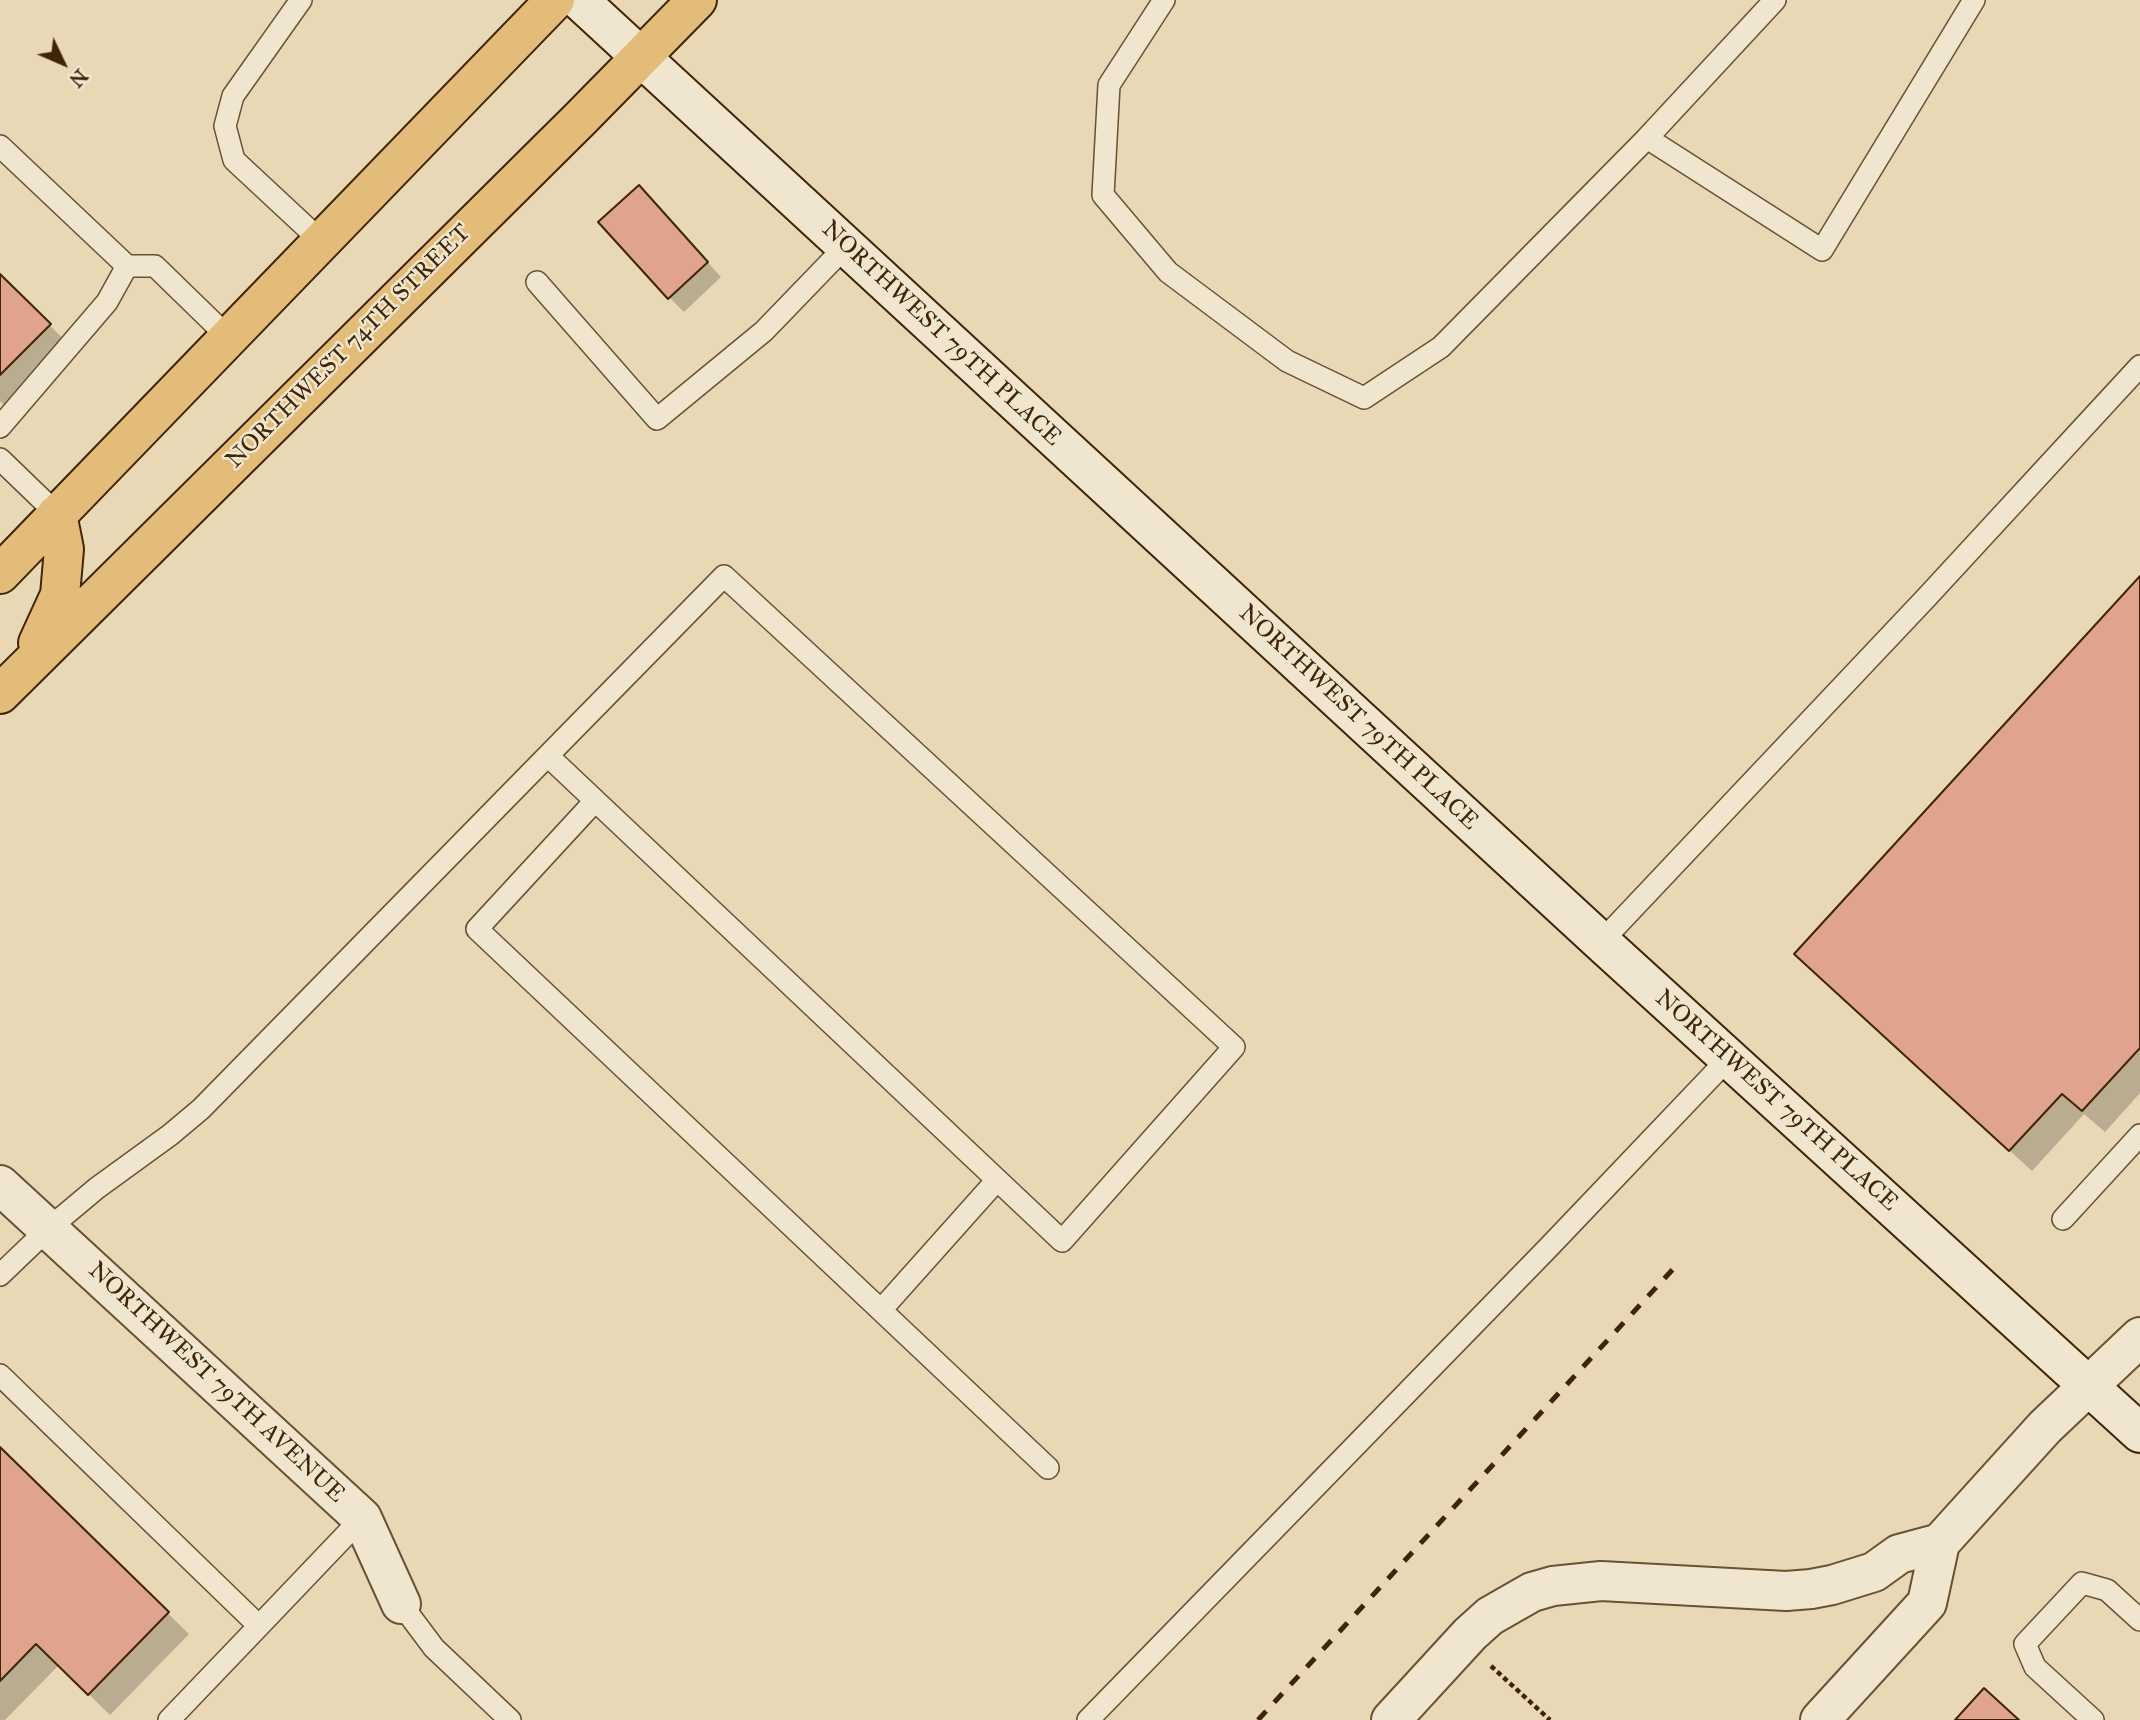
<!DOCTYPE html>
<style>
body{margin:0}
#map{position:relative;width:2140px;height:1720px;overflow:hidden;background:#e8d8b5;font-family:"IM FELL Great Primer",serif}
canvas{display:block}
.north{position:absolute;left:28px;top:28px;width:70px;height:70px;-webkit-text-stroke:5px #f0e6cf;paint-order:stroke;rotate:134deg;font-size:19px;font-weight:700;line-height:28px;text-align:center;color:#3f2406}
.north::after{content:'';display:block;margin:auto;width:24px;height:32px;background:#3f2406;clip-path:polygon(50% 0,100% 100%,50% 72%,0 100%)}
</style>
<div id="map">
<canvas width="2140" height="1720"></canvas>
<div class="north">N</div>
</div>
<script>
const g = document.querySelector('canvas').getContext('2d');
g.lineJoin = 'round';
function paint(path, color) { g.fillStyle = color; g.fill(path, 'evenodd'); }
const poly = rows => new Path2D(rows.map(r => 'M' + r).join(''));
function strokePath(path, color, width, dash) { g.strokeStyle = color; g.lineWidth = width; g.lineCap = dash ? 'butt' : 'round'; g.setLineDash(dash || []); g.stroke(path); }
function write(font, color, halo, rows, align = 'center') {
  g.font = font + ' "IM FELL Great Primer",serif'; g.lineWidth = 5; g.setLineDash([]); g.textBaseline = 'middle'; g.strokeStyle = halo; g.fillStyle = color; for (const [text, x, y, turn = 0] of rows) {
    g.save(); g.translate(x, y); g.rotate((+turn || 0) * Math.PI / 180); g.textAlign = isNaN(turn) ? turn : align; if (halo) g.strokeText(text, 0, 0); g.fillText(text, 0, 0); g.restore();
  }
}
paint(poly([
 [653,201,721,277,684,312,669,297],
 [0,277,78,353,15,416,0,401],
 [2140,578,2140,1093,2105,1132,2084,1114,2032,1171,1796,954],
 [0,1450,189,1634,110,1715,59,1665,5,1720,0,1720]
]), '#0003');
const building = poly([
 [639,185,708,262,668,299,598,222,639,185],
 [0,274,51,324,0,375,0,274],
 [2140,576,2140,1048,2082,1111,2062,1094,2009,1151,1794,954,2140,576],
 [0,1447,169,1612,88,1695,36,1644,0,1681,0,1447],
 [1984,1688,2019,1720,1955,1720,1984,1688]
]);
paint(building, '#e0a38d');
strokePath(building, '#3f2406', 2);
const service = poly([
 [301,0,233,96,225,126,234,160,321,241],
 [1164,0,1109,85,1103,195,1168,272,1287,361,1364,398,1441,347,1647,138],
 [1775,0,1647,138,1822,250,1974,0],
 [0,146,127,266],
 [537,282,657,419,764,331,846,246],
 [0,427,107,302,127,266,155,266,229,338],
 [0,459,57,514],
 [595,801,477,929,1048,1468],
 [1601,942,1926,598,2140,366],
 [2063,1219,2140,1135],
 [0,1275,48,1229,97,1188,170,1135,201,1109,724,576,1234,1047,1062,1241,548,756],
 [881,1310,997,1180],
 [0,1375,259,1626,362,1518],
 [401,1604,434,1648,510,1720],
 [169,1720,259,1626],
 [1088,1720,1548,1248,1729,1058],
 [2093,1720,2035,1667,2025,1644,2082,1583,2107,1590,2140,1620]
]);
const minor = poly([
 [0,1185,362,1518,401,1604],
 [1391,1720,1470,1634,1490,1616,1532,1592,1553,1586,1601,1581,1786,1591,1811,1589,1832,1585,1874,1572,1899,1554,1940,1543],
 [1820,1720,1927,1603,1940,1543,2045,1427,2140,1337]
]);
const secondary = poly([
 [579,0,1601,942,2140,1433]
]);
const primary = poly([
 [0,574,555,0],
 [38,643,60,595,64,549,57,514],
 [0,694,581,118,697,0]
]);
strokePath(service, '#695132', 24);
strokePath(minor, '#695132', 42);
strokePath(secondary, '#3f2406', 42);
strokePath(primary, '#3f2406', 42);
strokePath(poly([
 [1491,1666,1550,1720]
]), '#3f2406', 4.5, [5, 3.5]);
strokePath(service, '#f0e6cf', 21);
strokePath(minor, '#f0e6cf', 38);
strokePath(secondary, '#f0e6cf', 38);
strokePath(primary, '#e4bc7a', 38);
strokePath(poly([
 [1258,1720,1674,1268]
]), '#3f2406', 5, [12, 12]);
write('24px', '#3f2406', '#f0e6cf', [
 ["NORTHWEST 79TH PLACE",941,334,43],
 ["NORTHWEST 74TH STREET",349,347,-45],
 ["NORTHWEST 79TH PLACE",1358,718,43],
 ["NORTHWEST 79TH PLACE",1776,1101,42],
 ["NORTHWEST 79TH AVENUE",216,1383,43]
]);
</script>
